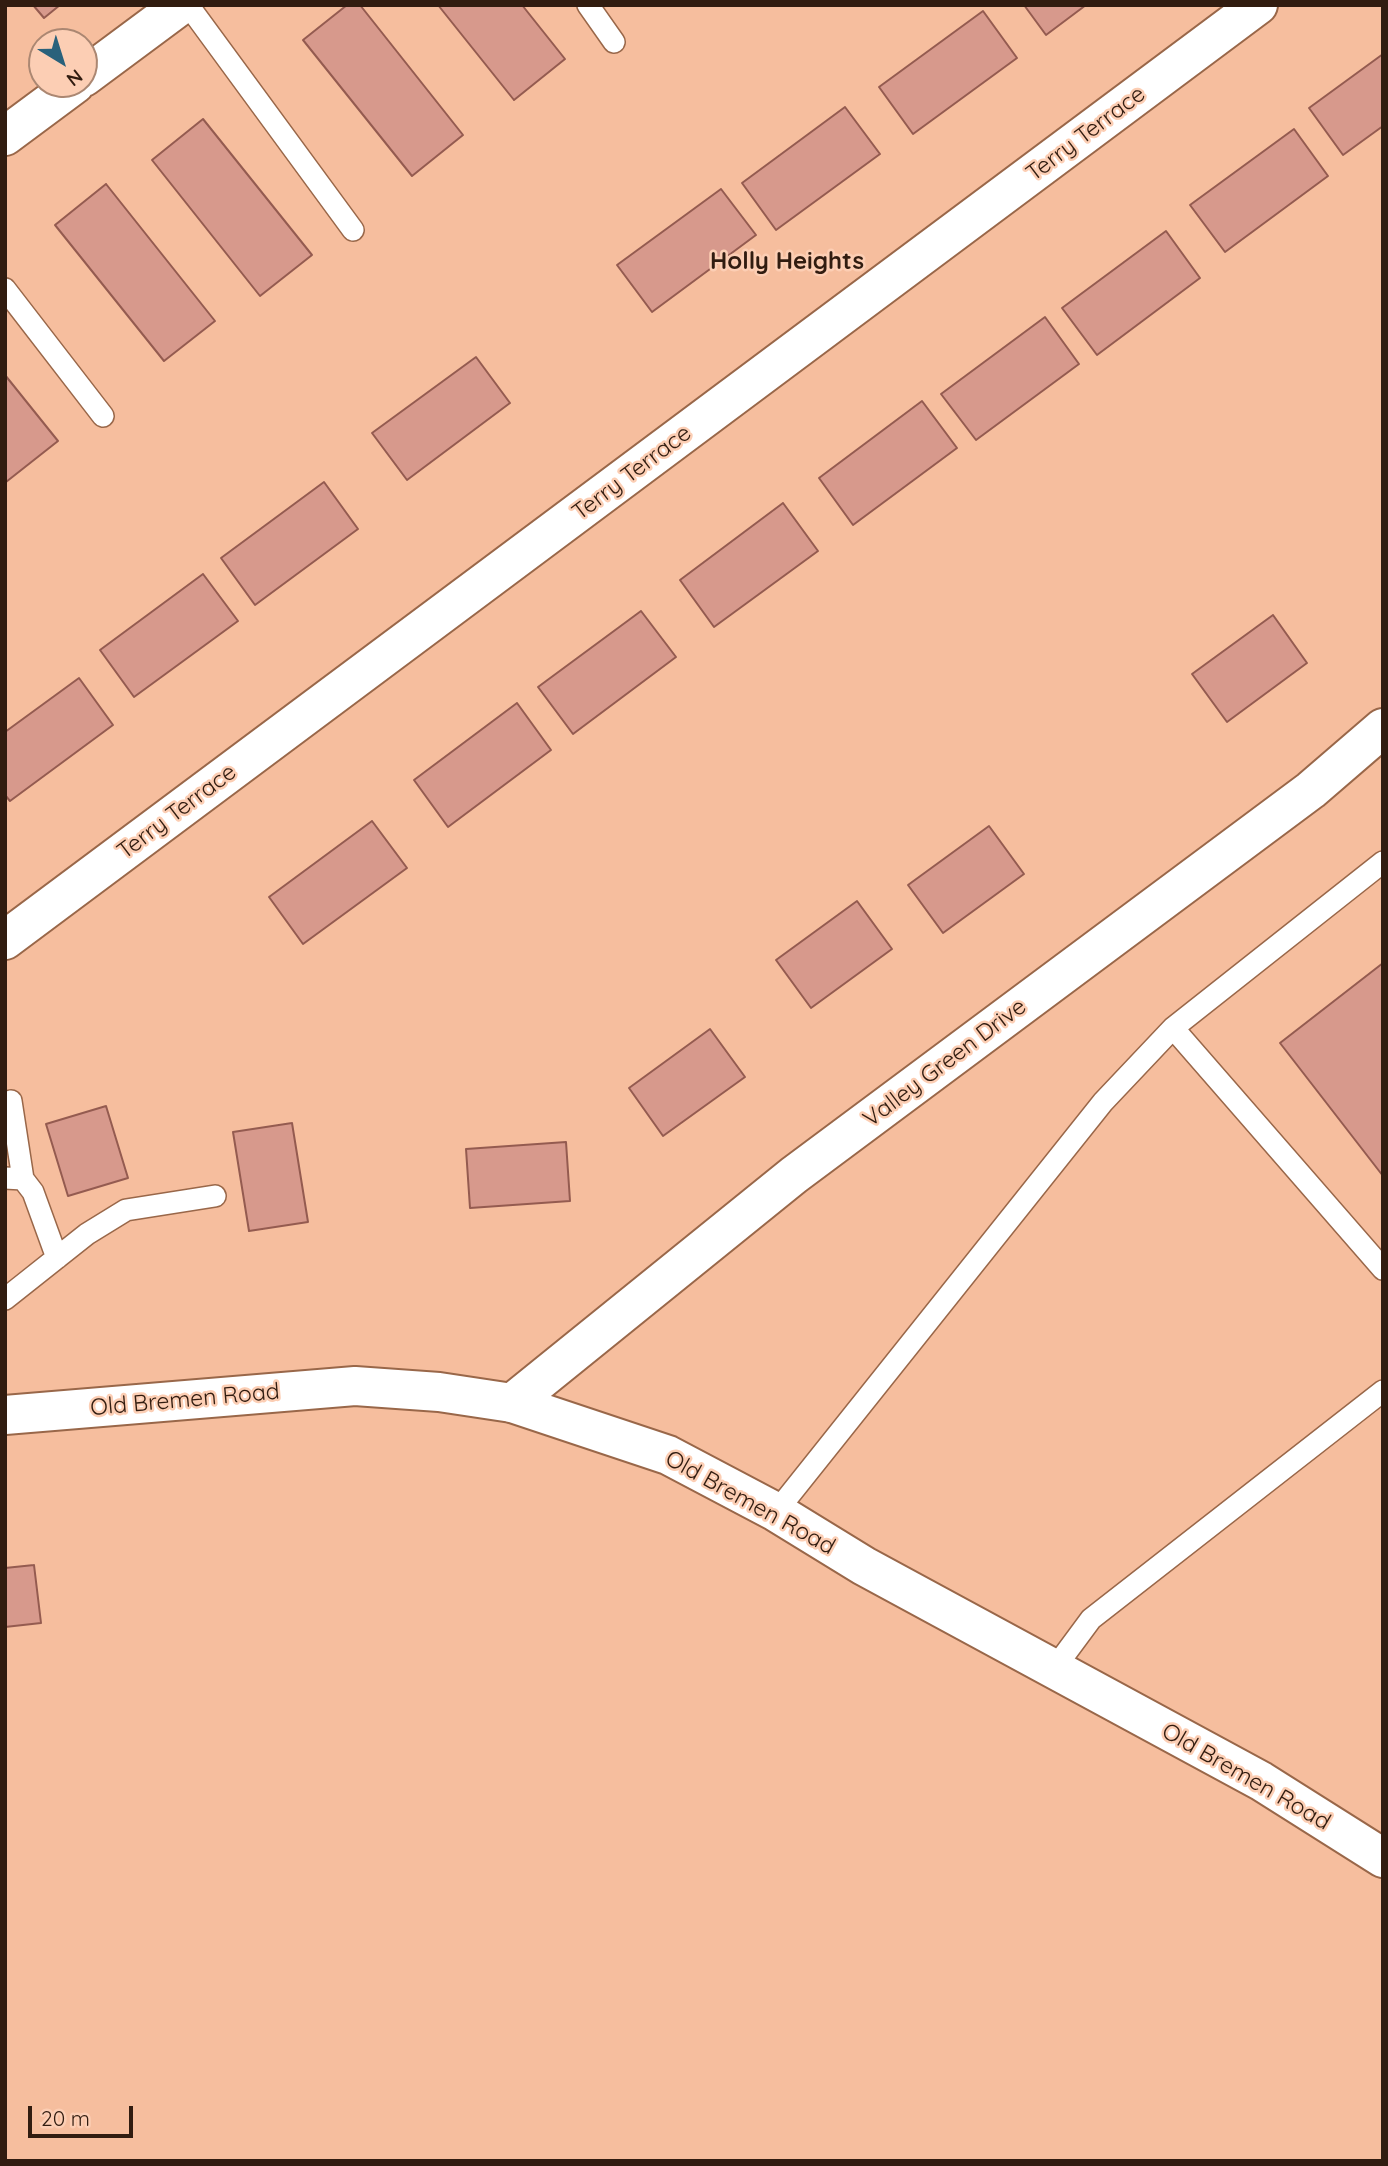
<!DOCTYPE html>
<style>
body{margin:0}
#map{position:relative;width:1388px;height:2166px;overflow:hidden;background:#f6be9e;font-family:Quicksand,sans-serif}
canvas{display:block}
.frame{position:absolute;inset:0;border:7px solid #311c10;pointer-events:none}
.north{position:absolute;left:28px;top:28px;width:70px;height:70px;box-sizing:border-box;background:#fcceb4;border:2px solid #ab8772;border-radius:50%;rotate:142deg;font-size:19px;font-weight:700;line-height:28px;text-align:center;color:#311c10}
.north::after{content:'';display:block;margin:auto;width:24px;height:32px;background:#29617b;clip-path:polygon(50% 0,100% 100%,50% 72%,0 100%)}
.scale{position:absolute;left:28px;top:2106px;width:105px;height:32px;box-sizing:border-box;border:4px solid #311c10;border-top:0;padding-left:9px;font-size:21px;line-height:24px;white-space:nowrap;color:#311c10;-webkit-text-stroke:5px #fcceb4;paint-order:stroke}
</style>
<div id="map">
<canvas width="1388" height="2166"></canvas>
<div class="frame"></div>
<div class="north">N</div>
<div class="scale">20 m</div>
</div>
<script>
const g = document.querySelector('canvas').getContext('2d');
g.lineJoin = 'round';
function paint(path, color) { g.fillStyle = color; g.fill(path, 'evenodd'); }
const poly = rows => new Path2D(rows.map(r => 'M' + r).join(''));
function strokePath(path, color, width, dash) { g.strokeStyle = color; g.lineWidth = width; g.lineCap = dash ? 'butt' : 'round'; g.setLineDash(dash || []); g.stroke(path); }
function write(font, color, halo, rows, align = 'center') {
  g.font = font + ' Quicksand,sans-serif'; g.lineWidth = 5; g.setLineDash([]); g.textBaseline = 'middle'; g.strokeStyle = halo; g.fillStyle = color; for (const [text, x, y, turn = 0] of rows) {
    g.save(); g.translate(x, y); g.rotate((+turn || 0) * Math.PI / 180); g.textAlign = isNaN(turn) ? turn : align; if (halo) g.strokeText(text, 0, 0); g.fillText(text, 0, 0); g.restore();
  }
}
const building = poly([
 [33,5,60,5,44,18,33,5],
 [347,5,360,5,463,135,412,176,303,40,347,5],
 [438,5,522,5,565,59,514,100,438,5],
 [1024,5,1086,5,1046,35,1024,5],
 [983,11,1017,58,913,134,879,87,983,11],
 [1383,54,1383,126,1343,155,1309,108,1383,54],
 [845,107,880,154,776,230,742,183,845,107],
 [203,119,312,255,260,296,152,160,203,119],
 [1294,129,1328,176,1225,252,1190,205,1294,129],
 [106,184,215,321,164,361,55,225,106,184],
 [721,189,756,235,652,312,617,265,721,189],
 [1166,231,1200,278,1097,355,1062,308,1166,231],
 [1045,317,1079,364,976,440,941,394,1045,317],
 [476,357,510,403,407,480,372,433,476,357],
 [5,375,58,441,6,482,5,480,5,375],
 [922,401,957,448,853,525,819,478,922,401],
 [324,482,358,529,255,605,221,558,324,482],
 [783,503,818,551,714,627,680,580,783,503],
 [203,574,238,621,134,697,100,650,203,574],
 [641,611,676,657,573,734,538,687,641,611],
 [1273,615,1307,663,1227,722,1192,674,1273,615],
 [79,678,113,725,10,801,5,795,5,732,79,678],
 [517,703,551,750,448,827,414,780,517,703],
 [372,821,407,868,303,944,269,897,372,821],
 [989,826,1024,874,943,933,908,885,989,826],
 [857,901,892,949,811,1008,776,960,857,901],
 [1383,963,1383,1176,1280,1043,1383,963],
 [710,1029,745,1077,663,1136,629,1088,710,1029],
 [106,1106,128,1178,68,1196,46,1124,106,1106],
 [292,1123,308,1222,249,1231,233,1132,292,1123],
 [566,1142,570,1201,470,1208,466,1149,566,1142],
 [34,1565,41,1623,5,1627,5,1568,34,1565]
]);
paint(building, '#d7998c');
strokePath(building, '#945b50', 2);
const lane = poly([
 [188,5,353,230],
 [588,5,614,42],
 [5,289,103,416],
 [1173,1028,1383,1269],
 [11,1101,23,1179],
 [5,1178,23,1179,33,1192,57,1258],
 [5,1299,87,1234,126,1210,215,1196],
 [776,1512,1103,1102,1173,1028,1383,862],
 [1054,1669,1091,1619,1383,1391]
]);
const street = poly([
 [84,77,181,5],
 [5,136,75,84],
 [5,940,1258,5],
 [512,1403,794,1175,1311,790,1383,728]
]);
const secondary = poly([
 [5,1415,355,1386,439,1392,512,1403,668,1455,776,1512,864,1566,1261,1781,1383,1858]
]);
strokePath(lane, '#996749', 24);
strokePath(street, '#996749', 42);
strokePath(secondary, '#996749', 42);
strokePath(lane, '#fff', 21);
strokePath(street, '#fff', 38);
strokePath(secondary, '#fff', 38);
write('23px', '#311c10', '#fcceb4', [
 ["Terry Terrace",1086,134,-37],
 ["Terry Terrace",632,473,-37],
 ["Terry Terrace",177,812,-37],
 ["Valley Green Drive",945,1063,-37],
 ["Old Bremen Road",185,1400,-5],
 ["Old Bremen Road",750,1503,29],
 ["Old Bremen Road",1246,1777,30]
]);
write('bold 24px', '#311c10', '#fcceb4', [
 ["Holly Heights",787,262]
]);
</script>
